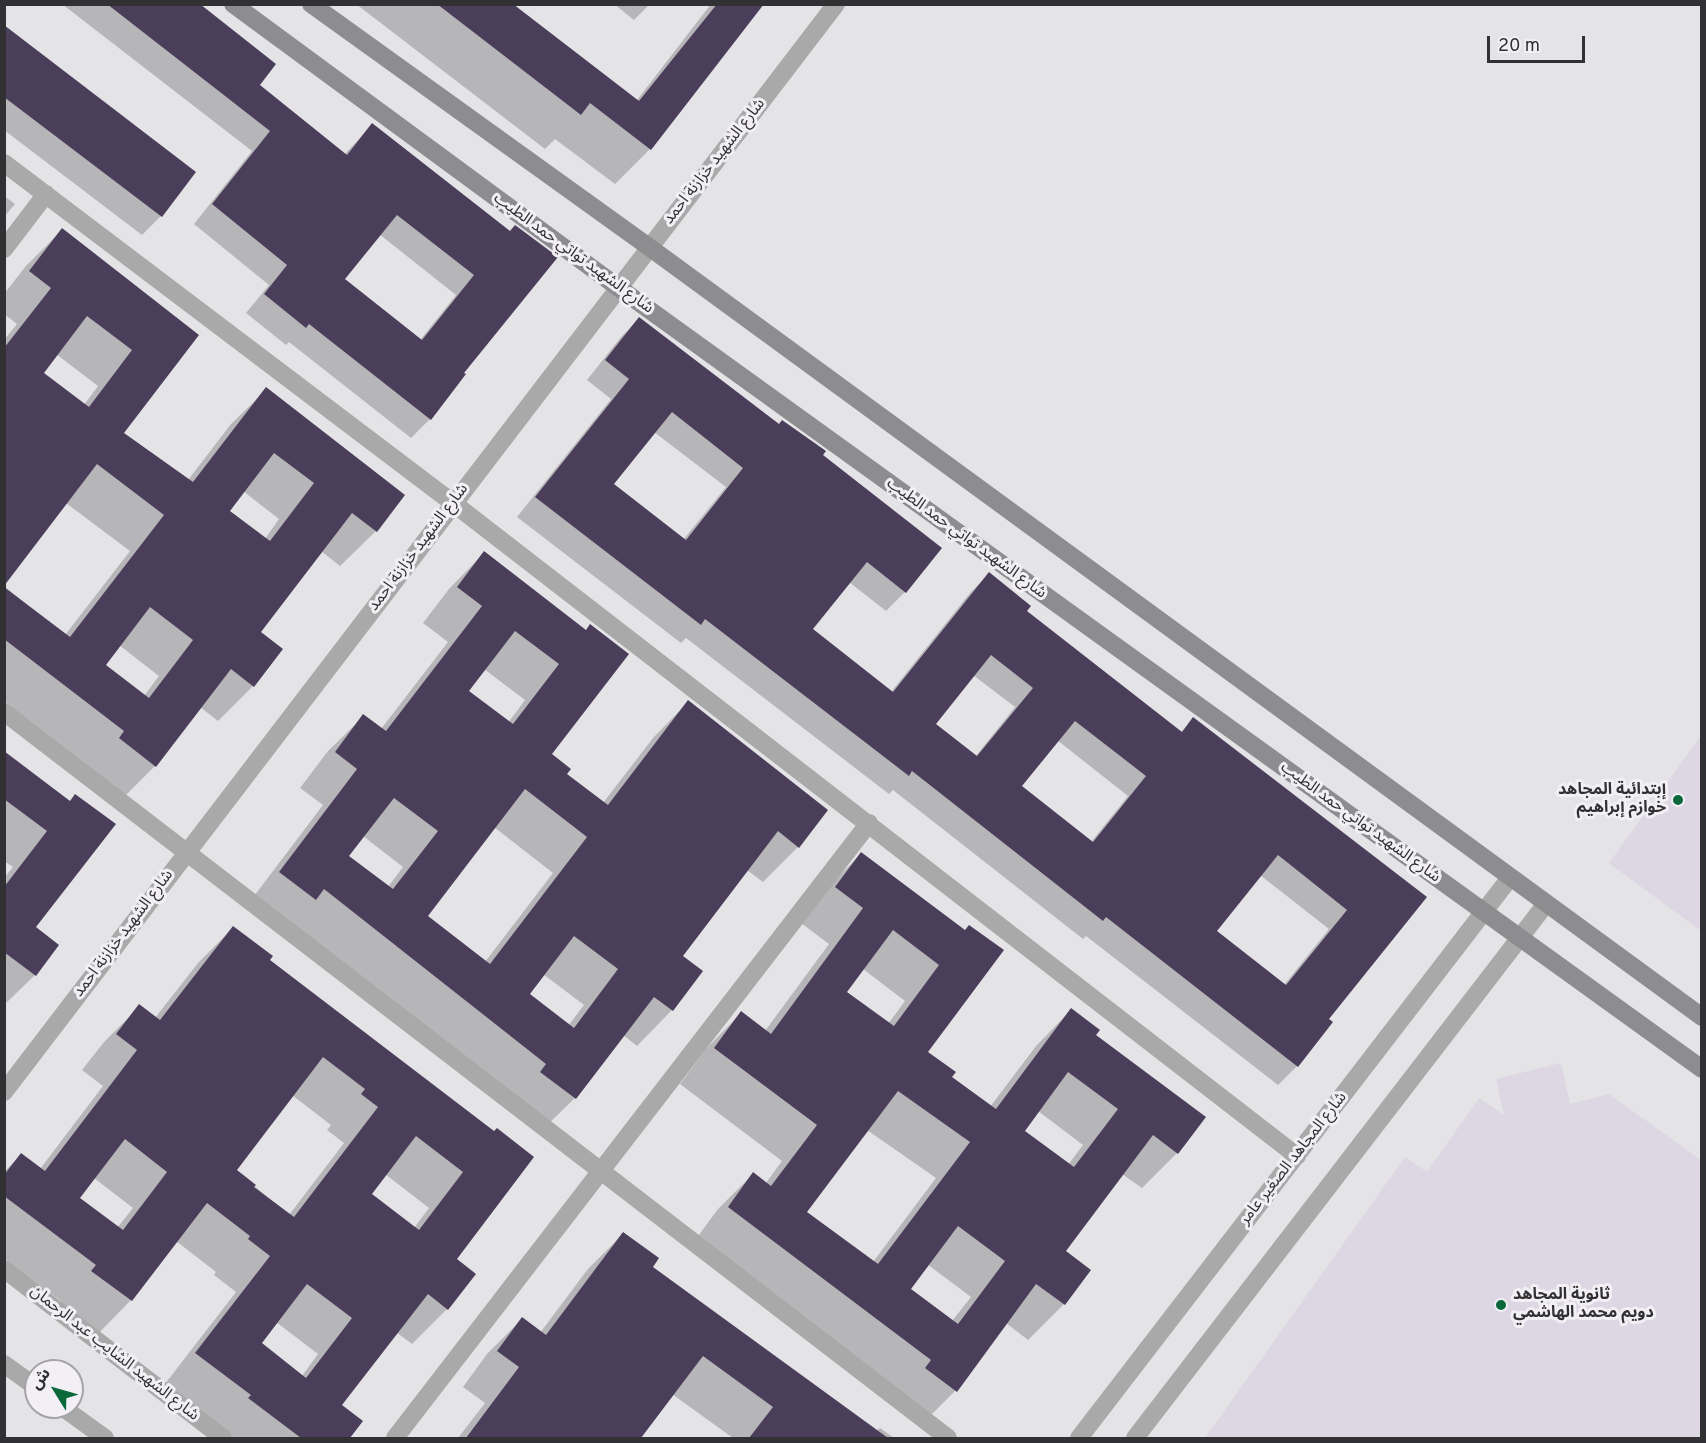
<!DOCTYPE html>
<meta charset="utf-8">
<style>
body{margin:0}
#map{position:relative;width:1706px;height:1443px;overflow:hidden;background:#e4e3e6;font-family:Overpass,"Noto Sans Arabic",sans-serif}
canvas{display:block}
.frame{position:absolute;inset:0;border:6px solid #313032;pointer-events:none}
.north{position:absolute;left:24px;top:1359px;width:60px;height:60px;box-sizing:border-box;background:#f2f0f4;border:2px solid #a5a3a6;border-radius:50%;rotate:307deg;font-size:16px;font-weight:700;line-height:24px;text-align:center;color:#313032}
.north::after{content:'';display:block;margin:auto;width:21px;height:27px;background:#0a683b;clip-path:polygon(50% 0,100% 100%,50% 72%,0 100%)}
.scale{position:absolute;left:1487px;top:36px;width:98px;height:27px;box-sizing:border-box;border:3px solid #313032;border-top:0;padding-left:8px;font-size:18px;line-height:21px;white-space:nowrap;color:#313032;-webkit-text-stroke:4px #f2f0f4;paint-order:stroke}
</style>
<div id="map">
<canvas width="1706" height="1443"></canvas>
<div class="frame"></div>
<div class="north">ش</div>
<div class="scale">20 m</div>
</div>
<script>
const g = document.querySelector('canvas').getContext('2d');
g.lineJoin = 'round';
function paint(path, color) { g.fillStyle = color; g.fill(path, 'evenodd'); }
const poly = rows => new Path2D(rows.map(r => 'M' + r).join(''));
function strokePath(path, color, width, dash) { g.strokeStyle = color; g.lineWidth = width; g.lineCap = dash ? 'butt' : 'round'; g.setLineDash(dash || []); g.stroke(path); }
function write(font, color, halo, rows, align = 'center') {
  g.font = font + ' Overpass,"Noto Sans Arabic",sans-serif'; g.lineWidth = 6; g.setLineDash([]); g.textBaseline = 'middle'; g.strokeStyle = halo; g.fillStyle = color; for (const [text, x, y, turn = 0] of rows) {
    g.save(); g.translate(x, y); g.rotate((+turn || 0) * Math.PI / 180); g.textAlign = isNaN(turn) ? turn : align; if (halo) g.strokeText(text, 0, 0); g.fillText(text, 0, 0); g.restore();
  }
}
paint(poly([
 [1701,736,1701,931,1609,863],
 [1561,1063,1570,1104,1609,1094,1701,1160,1701,1438,1205,1438,1405,1157,1427,1172,1479,1098,1504,1115,1496,1079]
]), '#dcd7e2');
paint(poly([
 [62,4,197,4,258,85,344,155,372,125,510,232,462,373,430,419,411,438,289,342,286,345,246,313,269,285,194,224,252,151],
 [379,234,456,295,420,340,343,280],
 [356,4,503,4,634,104,711,4,762,4,650,149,615,184,555,139,545,149],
 [614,4,650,4,634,20],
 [4,26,194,172,161,216,142,235,4,130],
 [4,196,15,204,4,217],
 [62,230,197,335,122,434,188,480,231,424,267,389,376,531,340,566,321,551,259,632,253,686,218,721,200,707,155,766,120,801,90,767,4,701,4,586,65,635,130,551,66,503,4,583,4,340,17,324,4,314,4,294,26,266],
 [56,354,98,386,84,405,42,373],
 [243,491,279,519,265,539,228,511],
 [119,645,159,676,144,696,104,665],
 [639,319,820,455,905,592,886,611,849,582,811,630,891,692,970,593,989,574,1025,611,1180,733,1194,719,1425,897,1327,1019,1331,1022,1297,1066,1278,1085,1086,936,1083,939,893,790,889,794,686,638,681,643,517,517,611,399,587,380,621,337],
 [654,432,726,487,683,540,612,484],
 [973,675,1015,707,975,757,934,725],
 [1057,740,1128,796,1091,842,1020,786],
 [1260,875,1329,929,1284,985,1215,931],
 [484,553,585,631,550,754,565,774,603,803,653,738,688,702,798,847,763,882,747,870,681,956,701,971,672,1010,637,1046,623,1035,575,1098,539,1133,245,908,323,805,300,788,328,751,364,716,381,729,448,642,423,623,449,589],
 [484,669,525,700,508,723,467,691],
 [494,827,553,873,485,962,426,916],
 [363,836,403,867,388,887,347,856],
 [543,974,584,1005,568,1026,528,994],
 [4,753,69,802,34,927,35,975,4,1005,4,878,13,867,4,861],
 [861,854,965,932,926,1052,950,1077,990,1107,1036,1046,1071,1010,1094,1035,1177,1153,1142,1188,1122,1174,1064,1252,1089,1270,1064,1304,1028,1340,1006,1323,955,1391,920,1426,693,1243,718,1209,753,1174,766,1183,782,1161,680,1084,706,1049,741,1013,765,1031,829,944,801,923,826,889],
 [863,969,905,1001,888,1024,845,992],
 [1038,1111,1083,1145,1068,1165,1023,1131],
 [867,1130,936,1178,873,1262,805,1213],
 [927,1264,971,1297,952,1321,909,1289],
 [233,928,267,961,494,1133,455,1260,447,1309,412,1344,396,1332,340,1405,361,1421,348,1438,219,1438,161,1389,236,1292,214,1275,216,1272,176,1241,131,1300,96,1336,57,1307,61,1301,4,1258,4,1172,21,1155,40,1169,103,1086,82,1070,104,1042,140,1006,155,1018,198,963],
 [292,1095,331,1125,327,1130,344,1143,289,1215,235,1170],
 [385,1174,429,1208,414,1228,370,1194],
 [94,1178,133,1208,117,1228,78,1198],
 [276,1322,318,1354,302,1376,260,1344],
 [623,1234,651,1267,876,1431,880,1428,894,1438,733,1438,672,1394,639,1438,458,1438,485,1403,463,1387,487,1354,522,1319,540,1333,588,1269]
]), '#0003');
paint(poly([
 [107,4,200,4,276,64,260,85,347,155,372,123,510,231,515,225,558,257,464,373,466,374,431,420,309,324,306,328,264,294,287,265,212,204,270,131],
 [397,215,474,275,422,340,345,279],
 [437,4,513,4,639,101,717,4,764,4,651,150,590,103,581,115],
 [4,25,196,172,162,217,4,97],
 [62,228,199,335,124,433,193,482,266,387,405,495,377,532,352,513,261,632,283,649,254,687,231,669,156,767,119,738,124,731,4,639,4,587,70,637,164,515,97,464,4,586,4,348,51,288,29,271],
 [87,316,132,350,89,407,44,373],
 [274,453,314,483,270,541,230,511],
 [150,607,193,640,149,698,106,665],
 [639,317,779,424,782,420,826,451,823,455,942,548,906,593,867,562,813,629,893,692,989,572,1031,606,1027,611,1182,732,1193,717,1427,897,1329,1019,1333,1022,1298,1067,1106,917,1103,921,912,771,909,776,705,619,701,625,535,497,629,379,605,360],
 [672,412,743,468,686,540,614,484],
 [991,655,1033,688,977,756,936,724],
 [1075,721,1146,776,1093,842,1022,786],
 [1278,855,1347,910,1286,985,1217,931],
 [484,551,586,630,590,624,629,654,552,754,571,769,567,774,608,805,688,700,828,810,799,848,778,831,683,956,703,971,673,1011,654,997,576,1099,540,1072,546,1064,324,889,316,900,279,872,357,769,335,752,363,714,386,731,482,606,457,587],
 [515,631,559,664,513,724,469,691],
 [525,789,587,837,490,964,428,916],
 [394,798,438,831,393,889,349,856],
 [574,936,618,969,574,1028,530,994],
 [4,751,70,801,75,794,116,824,36,927,59,945,36,976,4,952,4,887,47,831,4,799],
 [861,852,965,930,969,925,1004,950,928,1052,956,1072,952,1077,996,1109,1071,1008,1100,1030,1096,1035,1206,1117,1178,1154,1153,1135,1066,1251,1091,1270,1065,1305,1036,1284,957,1392,925,1368,931,1360,728,1207,753,1172,771,1186,817,1125,714,1048,741,1011,771,1034,863,908,835,887],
 [893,930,939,965,894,1026,847,992],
 [1068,1072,1118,1109,1074,1167,1025,1131],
 [898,1091,970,1142,878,1264,807,1212],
 [958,1226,1005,1261,958,1324,911,1289],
 [233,926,273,956,270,960,494,1131,497,1128,534,1157,457,1259,476,1274,448,1310,428,1294,342,1405,363,1421,350,1438,301,1438,248,1398,251,1395,195,1353,270,1256,248,1239,250,1236,207,1203,132,1301,91,1271,96,1265,4,1196,4,1175,21,1153,45,1171,137,1050,116,1034,139,1004,160,1020],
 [323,1057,365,1089,361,1094,378,1107,294,1217,254,1187,256,1185,237,1170],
 [416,1136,463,1172,419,1230,372,1194],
 [125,1139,167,1172,123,1230,80,1198],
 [307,1284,352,1318,306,1378,262,1343],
 [623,1232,659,1258,653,1267,888,1438,749,1438,773,1407,703,1356,641,1438,466,1438,519,1367,497,1351,522,1317,546,1335]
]), '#4b3e5b');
strokePath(poly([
 [4,163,453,503,1297,1156],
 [4,249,46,194],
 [4,712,948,1438],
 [4,1092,836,4],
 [4,1269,223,1438],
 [4,1364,36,1387],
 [62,1407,105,1438],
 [395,1438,869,823],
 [1079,1438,1509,879],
 [1135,1438,1545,905]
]), '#a9a9aa', 18);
strokePath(poly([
 [233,4,619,288,1702,1069],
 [311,4,649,247,1702,1017]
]), '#8d8c8e', 18);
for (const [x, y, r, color] of [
 [1678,800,6,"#0a683b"],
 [1501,1305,6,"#0a683b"]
]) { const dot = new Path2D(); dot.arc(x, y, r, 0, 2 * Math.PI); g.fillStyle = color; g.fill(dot); strokePath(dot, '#f2f0f4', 2); }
write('16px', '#313032', '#f2f0f4', [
 ["شارع الشهيد خزازنة احمد",715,162,-52],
 ["شارع الشهيد تواتي حمد الطيب",573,254,36],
 ["شارع الشهيد تواتي حمد الطيب",966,539,36],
 ["شارع الشهيد خزازنة احمد",419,548,-53],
 ["شارع الشهيد تواتي حمد الطيب",1360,823,36],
 ["شارع الشهيد خزازنة احمد",124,934,-53],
 ["شارع المجاهد الصغير عامر",1294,1159,-52],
 ["شارع الشهيد الشايب عبد الرحمان",114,1354,38]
]);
write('bold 16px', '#313032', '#f2f0f4', [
 ["إبتدائية المجاهد",1666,791],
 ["خوازم إبراهيم",1666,809],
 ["ثانوية المجاهد",1513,1296,"left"],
 ["دويم محمد الهاشمي",1513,1314,"left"]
], 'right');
</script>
